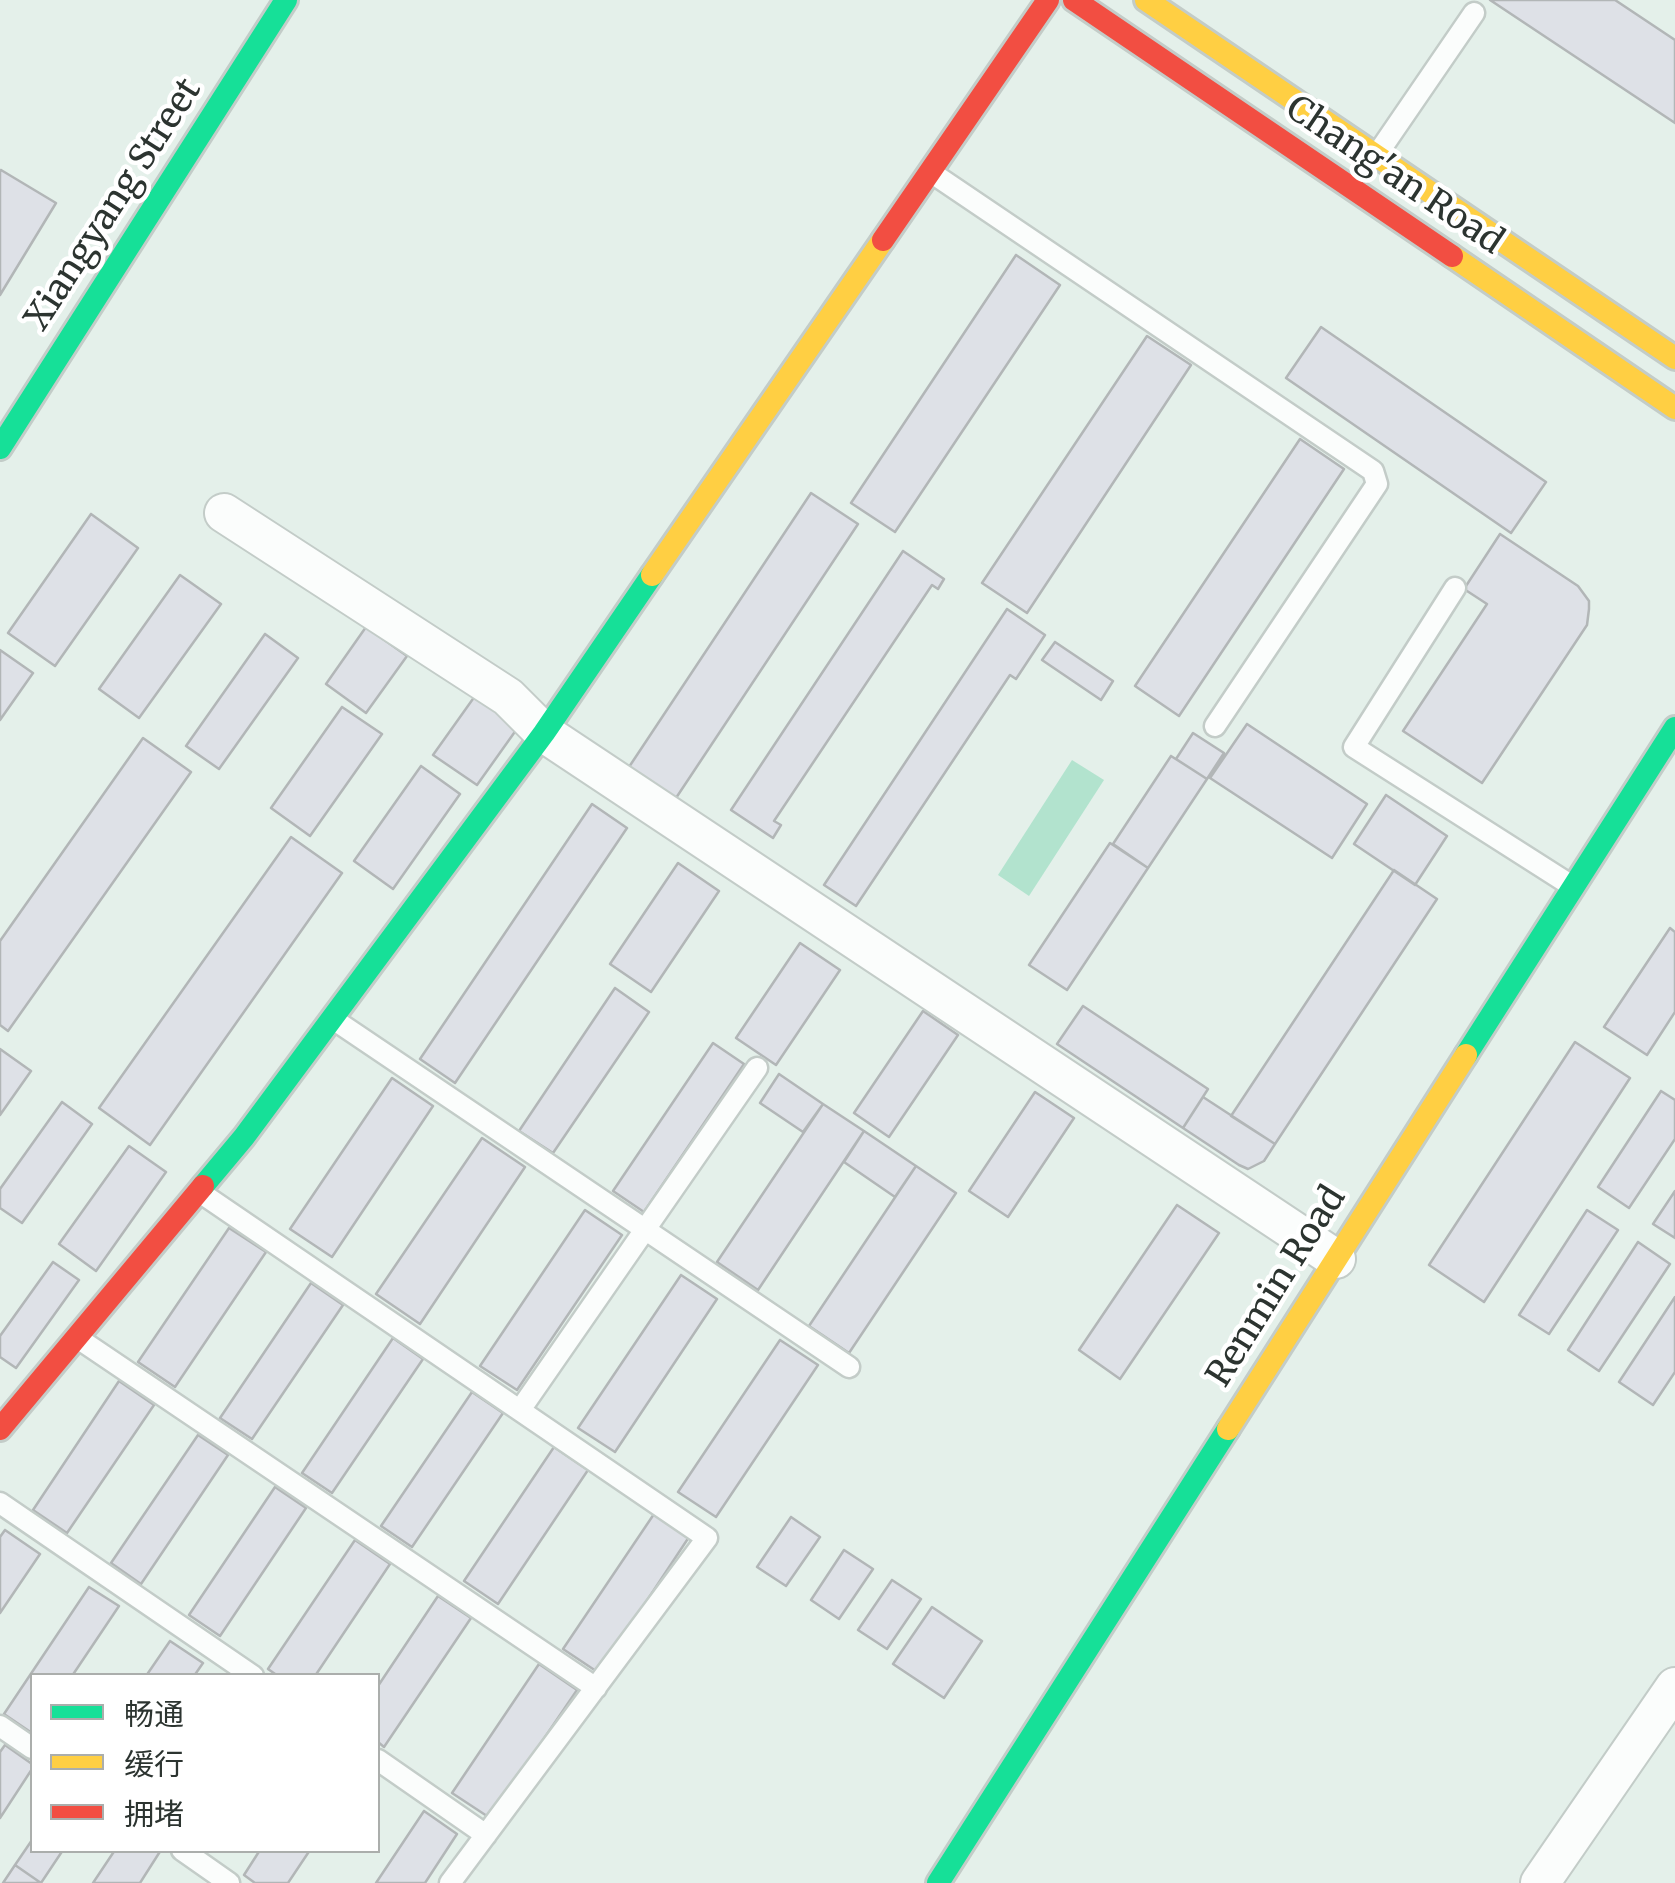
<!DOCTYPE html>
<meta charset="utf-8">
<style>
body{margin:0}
#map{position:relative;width:1675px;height:1883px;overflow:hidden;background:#e4f0ea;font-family:Merriweather,"Noto Sans SC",serif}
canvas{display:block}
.legend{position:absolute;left:30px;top:1673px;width:350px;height:180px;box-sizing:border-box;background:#fff;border:2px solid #abaeac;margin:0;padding:12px 18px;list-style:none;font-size:30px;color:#2c3430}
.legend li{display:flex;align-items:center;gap:20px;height:50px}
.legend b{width:50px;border:2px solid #abaeac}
</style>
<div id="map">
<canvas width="1675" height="1883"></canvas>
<ul class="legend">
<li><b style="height:12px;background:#16e098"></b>畅通</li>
<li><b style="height:12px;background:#ffcf43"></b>缓行</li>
<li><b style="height:12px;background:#f24e42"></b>拥堵</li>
</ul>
</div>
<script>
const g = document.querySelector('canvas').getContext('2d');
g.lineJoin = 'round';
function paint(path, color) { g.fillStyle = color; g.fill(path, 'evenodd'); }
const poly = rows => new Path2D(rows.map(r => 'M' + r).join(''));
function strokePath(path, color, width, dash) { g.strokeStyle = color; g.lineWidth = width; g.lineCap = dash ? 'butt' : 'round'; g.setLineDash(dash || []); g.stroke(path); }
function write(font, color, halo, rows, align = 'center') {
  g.font = font + ' Merriweather,serif'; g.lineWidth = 9; g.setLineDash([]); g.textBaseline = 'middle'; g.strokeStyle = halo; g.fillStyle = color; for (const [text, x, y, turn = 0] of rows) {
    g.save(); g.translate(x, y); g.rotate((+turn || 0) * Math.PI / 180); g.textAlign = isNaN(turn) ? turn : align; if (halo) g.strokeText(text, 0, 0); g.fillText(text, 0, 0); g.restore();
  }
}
paint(poly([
 [1072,760,1104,780,1029,896,998,875]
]), '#b2e3ce');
const building = poly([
 [1490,0,1615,0,1675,40,1675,123,1490,0],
 [1,170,56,203,0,295,0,172,1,170],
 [1016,255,1060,285,895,532,851,503,1016,255],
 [1321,327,1546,482,1511,533,1286,378,1321,327],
 [1147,336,1191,365,1027,613,982,583,1147,336],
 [1300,439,1344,469,1179,716,1135,686,1300,439],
 [811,493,858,524,676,798,629,767,811,493],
 [91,514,138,548,55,666,8,633,91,514],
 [1500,534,1578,586,1589,601,1589,609,1587,625,1482,783,1403,731,1487,604,1464,589,1500,534],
 [903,551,944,579,938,589,932,585,774,821,781,825,773,838,731,810,903,551],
 [180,575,221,604,139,718,99,689,180,575],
 [1007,609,1045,635,1016,679,1010,675,856,906,824,885,1007,609],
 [366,627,407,656,366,713,326,684,366,627],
 [265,634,298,658,219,769,186,746,265,634],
 [1055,642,1113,681,1101,700,1042,660,1055,642],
 [0,650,33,673,0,720,0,650],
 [475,696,519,726,477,785,433,755,475,696],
 [342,707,382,734,310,836,271,808,342,707],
 [1247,724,1367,804,1332,858,1210,778,1247,724],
 [1193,733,1224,753,1207,779,1176,759,1193,733],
 [143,738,191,772,8,1031,0,1025,0,941,143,738],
 [1171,756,1207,779,1148,868,1113,844,1171,756],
 [421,766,460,794,393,889,354,861,421,766],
 [1386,795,1447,836,1415,885,1354,844,1386,795],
 [592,804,627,828,455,1083,420,1059,592,804],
 [291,837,342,873,150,1145,99,1108,291,837],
 [1110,843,1148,868,1067,990,1029,965,1110,843],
 [678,863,719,891,651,992,610,964,678,863],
 [1394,870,1437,899,1275,1144,1231,1116,1394,870],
 [1670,928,1675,932,1675,1012,1647,1055,1604,1027,1670,928],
 [800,943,840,970,776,1065,736,1038,800,943],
 [615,988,649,1012,553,1153,519,1131,615,988],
 [1083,1006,1208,1089,1183,1128,1057,1044,1083,1006],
 [923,1011,958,1035,889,1137,854,1113,923,1011],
 [1575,1042,1630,1078,1484,1302,1429,1265,1575,1042],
 [713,1043,744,1064,644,1212,613,1191,713,1043],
 [0,1049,31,1071,0,1115,0,1049],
 [779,1074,823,1104,803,1132,760,1103,779,1074],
 [392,1078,433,1106,332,1257,290,1229,392,1078],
 [1661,1091,1675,1100,1675,1139,1629,1208,1598,1187,1661,1091],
 [1035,1092,1074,1118,1008,1217,969,1191,1035,1092],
 [1203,1097,1275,1144,1264,1161,1248,1169,1239,1165,1183,1128,1203,1097],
 [62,1102,92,1124,22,1223,0,1208,0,1189,62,1102],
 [823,1104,864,1131,758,1290,717,1262,823,1104],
 [864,1131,916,1166,895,1197,844,1162,864,1131],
 [482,1138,525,1167,420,1324,376,1294,482,1138],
 [129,1146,166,1172,96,1271,59,1244,129,1146],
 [916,1166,956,1193,849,1353,809,1326,916,1166],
 [1675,1191,1675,1238,1653,1224,1675,1191],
 [1177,1205,1219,1233,1120,1379,1079,1350,1177,1205],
 [585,1210,622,1235,517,1390,480,1366,585,1210],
 [1587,1210,1618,1230,1549,1334,1519,1315,1587,1210],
 [229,1228,266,1252,175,1387,138,1362,229,1228],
 [1638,1242,1670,1264,1599,1371,1568,1350,1638,1242],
 [53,1262,79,1280,16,1368,0,1357,0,1336,53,1262],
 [681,1275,717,1299,615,1452,578,1428,681,1275],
 [311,1283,343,1305,252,1439,220,1418,311,1283],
 [1675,1297,1675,1372,1653,1405,1619,1382,1675,1297],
 [393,1338,423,1359,332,1493,302,1473,393,1338],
 [780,1340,818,1365,716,1517,678,1492,780,1340],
 [119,1381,154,1405,67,1533,33,1510,119,1381],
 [472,1392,503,1413,412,1547,381,1526,472,1392],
 [198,1435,228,1455,141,1584,111,1563,198,1435],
 [554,1447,588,1470,498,1604,464,1581,554,1447],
 [275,1487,306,1508,220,1636,189,1615,275,1487],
 [654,1514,689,1537,599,1673,563,1649,654,1514],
 [791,1517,820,1537,786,1586,757,1567,791,1517],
 [5,1530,40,1554,0,1613,0,1537,5,1530],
 [355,1540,390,1564,315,1676,278,1676,268,1669,355,1540],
 [844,1550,873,1569,839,1619,811,1600,844,1550],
 [892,1580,921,1599,887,1649,858,1630,892,1580],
 [89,1587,119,1606,72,1676,32,1676,32,1733,4,1714,89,1587],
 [438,1596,471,1618,384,1747,378,1742,378,1686,438,1596],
 [932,1607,982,1641,944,1698,893,1664,932,1607],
 [170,1641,203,1663,194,1676,146,1676,170,1641],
 [539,1664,577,1690,490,1818,452,1793,539,1664],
 [5,1745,32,1764,32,1769,0,1818,0,1752,5,1745],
 [424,1811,457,1834,425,1883,376,1883,424,1811],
 [32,1840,32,1850,63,1850,41,1883,15,1865,32,1840],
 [115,1850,161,1850,140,1883,93,1883,115,1850],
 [260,1850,310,1850,288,1883,255,1883,244,1875,260,1850],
 [15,1865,41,1883,3,1883,15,1865]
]);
paint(building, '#dee1e7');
strokePath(building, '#b2b6b7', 2.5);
const lane = poly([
 [1376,156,1474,13],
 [932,173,1373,471,1377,484,1215,726],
 [1455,588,1354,747,1572,886],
 [333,1019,849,1367],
 [201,1193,707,1538,450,1883],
 [79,1339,596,1688],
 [520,1410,757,1068],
 [0,1503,253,1676],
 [0,1726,32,1748],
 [378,1760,486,1835],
 [182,1850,229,1883]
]);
const street = poly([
 [224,513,508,697,544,733,1336,1259],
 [1540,1883,1675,1687]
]);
const fast = poly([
 [0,448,286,0],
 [1466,1055,1675,728],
 [203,1186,244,1137,544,733,652,575],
 [938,1883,1228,1429]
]);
const slow = poly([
 [1146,0,1675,358],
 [1452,256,1675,408],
 [652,575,883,240],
 [1228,1429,1466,1055]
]);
const jam = poly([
 [1074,0,1452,256],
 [883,240,1048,0],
 [0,1429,203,1186]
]);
strokePath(lane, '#c3ccc8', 25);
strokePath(street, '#c3ccc8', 42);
strokePath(fast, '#c3ccc8', 28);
strokePath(slow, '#c3ccc8', 28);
strokePath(jam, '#c3ccc8', 28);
strokePath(lane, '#fbfdfc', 20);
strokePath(street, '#fbfdfc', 38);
strokePath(fast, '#16e098', 22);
strokePath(slow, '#ffcf43', 22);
strokePath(jam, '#f24e42', 22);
write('35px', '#2c3430', '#fff', [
 ["Chang'an Road",1394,176,34],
 ["Xiangyang Street",114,205,-57],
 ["Renmin Road",1277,1287,-58]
]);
</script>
